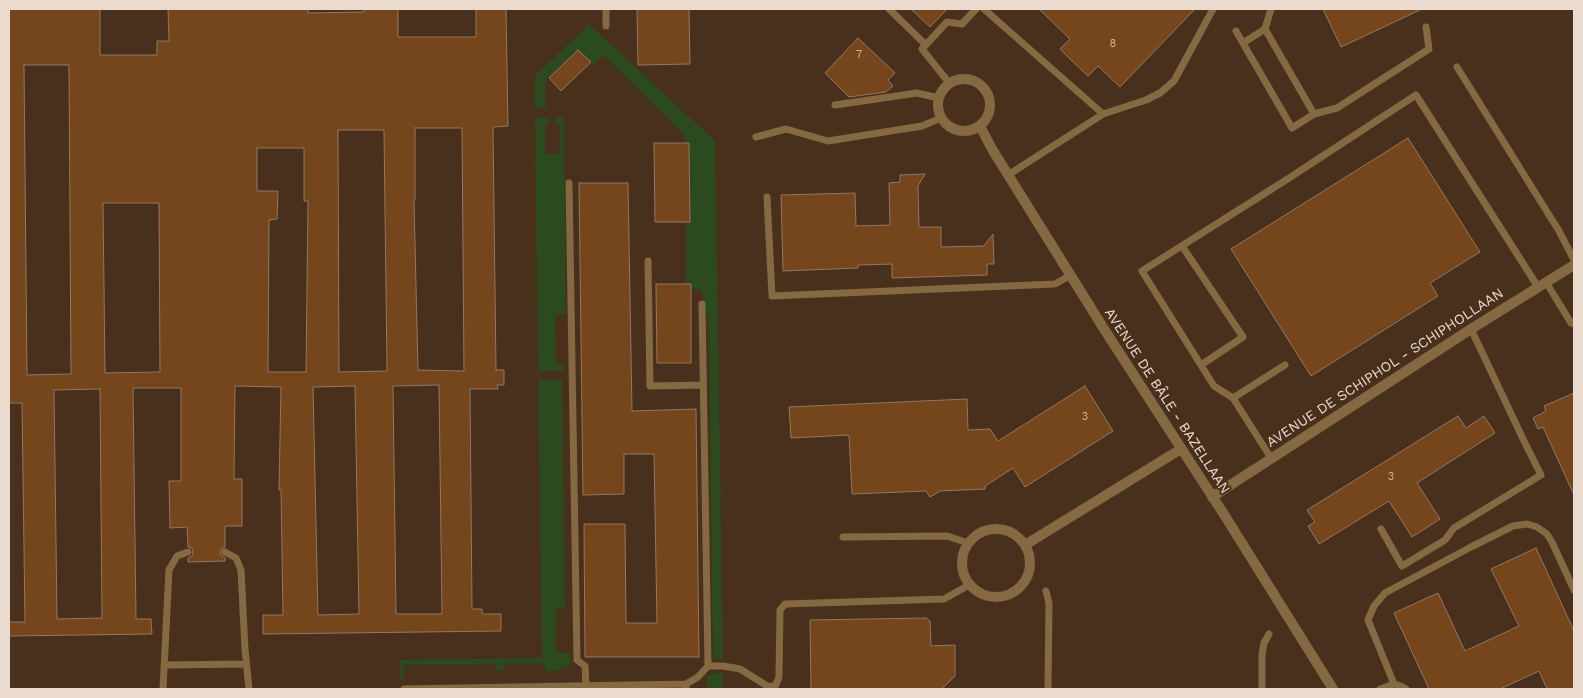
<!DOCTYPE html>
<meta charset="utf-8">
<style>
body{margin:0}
#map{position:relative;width:1583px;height:698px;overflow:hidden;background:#49301c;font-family:"Work Sans",sans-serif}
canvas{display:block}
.frame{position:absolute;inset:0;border:10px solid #ebdbcf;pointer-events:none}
</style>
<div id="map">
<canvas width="1583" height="698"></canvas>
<div class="frame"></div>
</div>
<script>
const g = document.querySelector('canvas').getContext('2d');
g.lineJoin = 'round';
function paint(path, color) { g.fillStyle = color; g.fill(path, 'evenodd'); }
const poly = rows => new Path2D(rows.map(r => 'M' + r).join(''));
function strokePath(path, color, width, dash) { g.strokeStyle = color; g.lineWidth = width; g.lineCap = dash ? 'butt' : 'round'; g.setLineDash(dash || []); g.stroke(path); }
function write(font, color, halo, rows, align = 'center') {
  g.font = font + ' "Work Sans",sans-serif'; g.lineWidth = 4; g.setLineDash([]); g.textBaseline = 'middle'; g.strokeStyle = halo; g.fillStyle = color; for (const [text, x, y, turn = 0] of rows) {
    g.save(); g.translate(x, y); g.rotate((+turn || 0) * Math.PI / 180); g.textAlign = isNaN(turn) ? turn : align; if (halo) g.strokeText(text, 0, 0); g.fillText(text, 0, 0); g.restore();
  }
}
paint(poly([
 [589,24,715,141,723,659,715,659,713,656,709,325,702,290,691,289,690,284,686,284,686,222,690,222,689,143,684,143,684,134,603,55,593,65,578,50,545,81,546,108,535,108,535,76],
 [564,116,566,314,555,315,556,364,563,364,563,371,538,371,535,117,549,118,549,125,545,125,545,153,560,154,560,125,555,125,555,118],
 [538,380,562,380,565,609,556,610,556,653,571,653,570,665,554,671,545,671,545,663,504,664,504,670,496,670,496,664,405,665,404,679,400,679,400,660,542,658],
 [712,673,723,673,723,689,707,689,707,677]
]), '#2b4a1d');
const building = poly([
 [9,9,100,9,100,55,157,55,157,41,169,41,168,9,308,9,308,13,364,12,364,9,398,9,398,37,476,37,476,9,506,9,508,126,493,127,496,370,504,370,504,385,497,385,498,389,470,389,472,609,482,609,482,614,501,614,501,631,263,634,263,615,283,615,281,490,279,490,281,387,235,386,234,479,242,479,242,526,225,526,225,547,222,548,220,552,221,555,225,558,225,561,188,562,188,558,192,556,193,552,192,548,188,547,187,527,170,528,169,481,181,481,181,388,133,388,136,619,151,619,152,634,9,636,9,622,25,622,22,403,9,403,9,9],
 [24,65,69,65,71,374,27,375,24,65],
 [415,128,462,128,464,371,418,370,414,200,415,200,415,128],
 [338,130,384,130,387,371,339,372,338,130],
 [257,148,304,148,304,201,308,201,306,372,268,372,269,220,277,219,278,191,257,191,257,148],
 [103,203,159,203,160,372,105,373,103,203],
 [439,385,442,614,396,614,393,386,439,385],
 [355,386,359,614,318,615,313,387,355,386],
 [100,389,102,618,57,619,54,390,100,389],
 [637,9,689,9,690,64,638,65,637,9],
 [911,9,947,9,930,27,911,9],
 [1039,9,1195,9,1120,87,1098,66,1088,76,1072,61,1060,49,1070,39,1039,9],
 [1323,9,1422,9,1341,47,1323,9],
 [858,38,895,73,888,80,893,86,886,92,849,97,825,73,858,38],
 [578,50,591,62,561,91,549,78,578,50],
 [1408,138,1480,252,1430,283,1438,296,1311,376,1231,249,1408,138],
 [654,143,689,143,690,222,655,222,654,143],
 [925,174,918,186,919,227,941,227,941,247,984,246,993,234,994,264,987,264,987,275,892,278,892,264,858,265,858,268,783,271,781,195,855,193,856,226,890,225,889,183,900,182,900,175,925,174],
 [579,183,628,183,632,411,696,409,699,657,585,657,584,524,625,524,626,623,657,623,654,454,624,454,624,494,583,495,579,183],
 [656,284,691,284,691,363,657,363,656,284],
 [1085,386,1113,431,1025,487,1013,468,985,486,985,489,940,491,930,497,926,491,852,494,849,435,791,438,789,407,967,399,968,430,990,429,998,441,1085,386],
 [1574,393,1574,495,1543,427,1538,429,1533,418,1546,411,1544,406,1574,393],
 [1458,416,1466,428,1484,416,1495,433,1417,483,1440,519,1412,537,1389,501,1319,544,1308,526,1315,522,1307,510,1458,416],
 [1536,548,1574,631,1574,689,1547,689,1539,671,1500,689,1429,689,1394,613,1438,593,1465,651,1519,626,1491,569,1536,548],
 [926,618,930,621,931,646,955,645,955,676,942,689,811,689,810,620,926,618]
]);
paint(building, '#75451b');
strokePath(building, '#947762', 1);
strokePath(poly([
 [889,9,926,45],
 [984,9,1103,114,1008,175],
 [1271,9,1265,29,1314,114],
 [606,26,606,9],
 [1236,31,1292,128,1314,114,1337,108,1429,49,1426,27],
 [1243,43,1265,29],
 [1457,67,1559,231,1574,260],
 [950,84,922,49,947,22,962,24,976,9],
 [835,105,917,93,939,98],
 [1103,114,1146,100,1160,93,1174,81,1213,9],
 [756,137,786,129,828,141,922,126,941,118],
 [569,183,577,660,585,666,586,686],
 [767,197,772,296,1055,284,1071,275],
 [1182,246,1243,337,1201,365],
 [648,261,650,386,703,385],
 [1546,282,1571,323,1574,324],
 [702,304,708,666],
 [1233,398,1214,386,1142,271,1286,180,1416,95,1538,287],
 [1271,458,1233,398,1285,365],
 [1381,529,1402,566,1445,540,1454,528,1541,475,1524,441,1471,329],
 [843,537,947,536,968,543],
 [225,552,236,558,241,570,245,649,249,689],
 [1046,591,1049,603,1048,689],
 [165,665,246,664],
 [686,684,698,677,708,666,723,666,740,669,769,687,776,685,779,677,780,610,785,604,944,599,969,585],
 [1394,684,1368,620,1374,606,1385,593,1471,547,1513,526,1527,524,1537,527,1547,534,1552,542,1574,590],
 [163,689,169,570,177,556,188,552],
 [404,689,686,684,686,689],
 [1262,689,1262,654,1264,643,1269,634],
 [1380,689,1394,684,1401,686,1406,689]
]), '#856942', 7);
strokePath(poly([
 '938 105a26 26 0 1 1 52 0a26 26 0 1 1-52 0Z',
 [980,126,992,149,1104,329,1225,516,1333,689],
 [1212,497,1471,329,1574,265],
 '962 563a34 34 0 1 1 68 0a34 34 0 1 1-68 0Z',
 [1025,545,1181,449]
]), '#856942', 10);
write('11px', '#ceb6a2', null, [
 ["8",1113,44],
 ["7",859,55],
 ["3",1085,417],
 ["3",1391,477]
]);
write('14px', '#ebdbcf', '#49301c', [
 ["AVENUE DE SCHIPHOL - SCHIPHOLLAAN",1385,368,-33],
 ["AVENUE DE BÂLE - BAZELLAAN",1167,401,57]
]);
</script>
